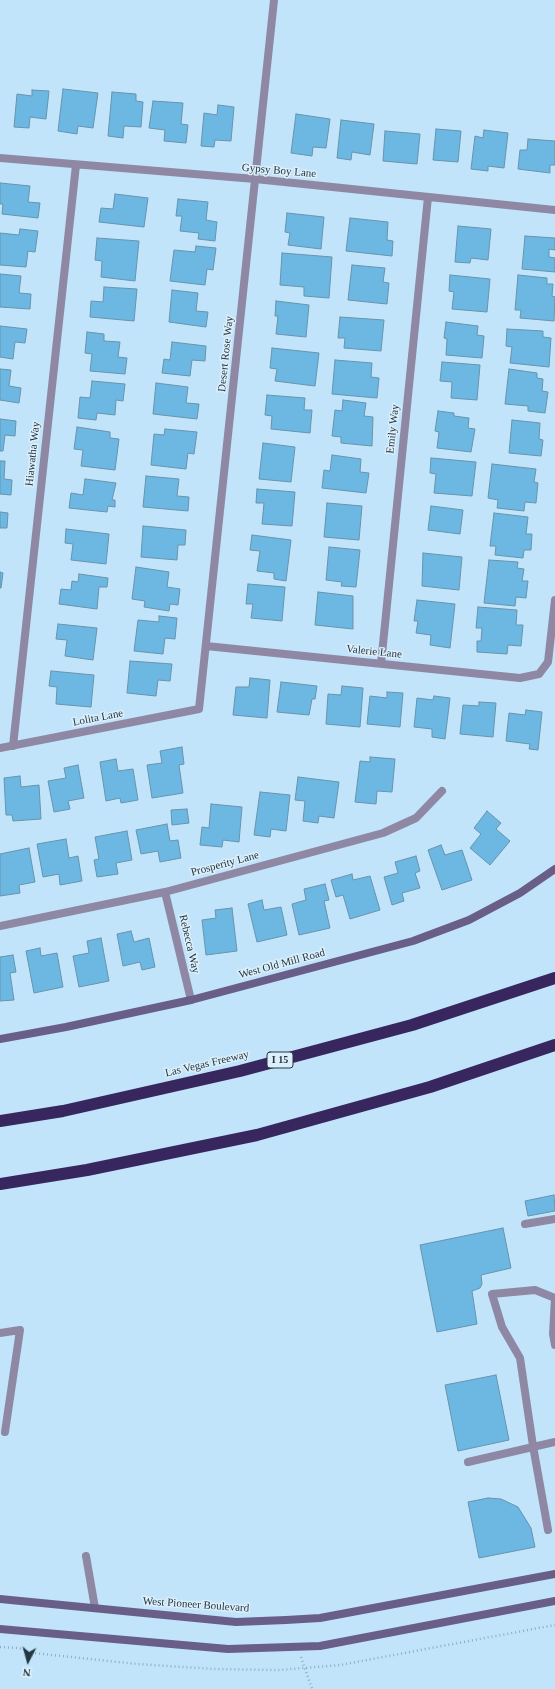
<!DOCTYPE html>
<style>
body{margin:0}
#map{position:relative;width:555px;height:1689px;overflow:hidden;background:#c1e4fa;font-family:Georgia,serif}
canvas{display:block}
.north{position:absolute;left:8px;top:1641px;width:40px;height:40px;-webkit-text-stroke:3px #ddeffa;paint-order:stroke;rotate:186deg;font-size:11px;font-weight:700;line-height:16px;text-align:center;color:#243641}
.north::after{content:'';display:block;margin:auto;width:14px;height:18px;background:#243641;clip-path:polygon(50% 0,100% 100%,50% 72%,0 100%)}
</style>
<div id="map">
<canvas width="555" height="1689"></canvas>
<div class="north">N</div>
</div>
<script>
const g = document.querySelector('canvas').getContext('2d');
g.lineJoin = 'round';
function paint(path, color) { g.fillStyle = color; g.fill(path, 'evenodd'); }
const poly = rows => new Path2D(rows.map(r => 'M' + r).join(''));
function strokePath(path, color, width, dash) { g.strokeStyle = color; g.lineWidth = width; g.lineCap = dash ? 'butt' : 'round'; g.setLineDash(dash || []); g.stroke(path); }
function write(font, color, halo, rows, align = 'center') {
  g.font = font + ' Georgia,serif'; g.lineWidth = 3; g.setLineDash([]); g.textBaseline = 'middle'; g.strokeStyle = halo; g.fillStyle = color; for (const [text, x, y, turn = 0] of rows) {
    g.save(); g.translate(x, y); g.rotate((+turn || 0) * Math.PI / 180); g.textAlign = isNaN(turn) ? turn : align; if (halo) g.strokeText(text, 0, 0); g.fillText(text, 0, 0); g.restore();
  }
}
const building = poly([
 [63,89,98,93,93,128,78,126,77,134,58,131,63,89],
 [32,90,49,91,46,119,30,117,29,128,14,127,17,94,32,96,32,90],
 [112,92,136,94,136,101,143,102,141,127,124,126,123,138,108,136,112,92],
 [153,101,183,103,181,124,188,125,186,143,164,141,165,130,149,128,153,101],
 [218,105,234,107,231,141,215,140,214,147,201,146,204,113,217,115,218,105],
 [296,114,330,119,326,148,313,147,312,156,291,153,296,114],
 [341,120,374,124,370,155,352,152,351,160,337,158,341,120],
 [436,129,461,131,458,162,433,160,436,129],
 [484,130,508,133,504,168,488,166,488,171,471,169,475,136,483,138,484,130],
 [385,131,420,134,417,164,383,161,385,131],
 [528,139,555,141,555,165,550,165,550,173,518,169,520,150,527,150,528,139],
 [0,183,30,186,28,202,40,203,38,218,2,214,3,204,0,204,0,183],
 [115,194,148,198,144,227,99,222,101,208,113,209,115,194],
 [178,199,208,202,206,220,217,222,215,241,198,239,199,233,180,231,182,216,176,216,178,199],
 [287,213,324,217,321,249,288,245,290,233,285,232,287,213],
 [350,218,388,222,387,240,393,241,392,256,346,251,350,218],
 [458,226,491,229,488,260,471,258,470,263,455,262,458,226],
 [20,229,38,231,35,252,28,251,26,267,0,265,0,233,19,235,20,229],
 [525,236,555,238,555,250,549,249,549,257,555,258,555,272,522,269,525,236],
 [97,238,139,241,135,281,101,277,102,261,95,260,97,238],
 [196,246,216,248,213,270,207,269,205,285,170,281,174,250,195,252,196,246],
 [282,253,332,257,329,298,304,296,304,287,280,285,282,253],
 [352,265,385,268,383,282,389,283,387,304,348,300,352,265],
 [0,274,21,276,19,293,31,294,30,309,0,307,0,274],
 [450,275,490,279,487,312,452,309,454,292,449,291,450,275],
 [518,275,547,278,547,284,553,284,552,296,555,297,554,321,520,318,521,310,515,310,518,275],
 [104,287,137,289,134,321,90,317,91,301,103,302,104,287],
 [172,290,198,293,196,311,208,312,206,327,169,322,172,290],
 [276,301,309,305,306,337,276,334,278,316,275,316,276,301],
 [340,317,384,320,381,351,344,348,345,338,338,338,340,317],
 [446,322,478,326,477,335,484,336,482,358,446,355,447,339,444,338,446,322],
 [0,326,27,329,25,343,15,342,13,359,0,357,0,326],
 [507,329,543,331,543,337,551,338,549,367,510,363,512,347,506,346,507,329],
 [87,332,104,334,104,341,120,342,118,357,127,358,125,374,90,371,92,354,85,353,87,332],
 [172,342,206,346,205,361,192,360,190,376,162,373,164,359,170,360,172,342],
 [272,348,319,353,315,386,275,381,277,369,270,368,272,348],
 [335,360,372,363,371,377,379,378,377,398,332,394,335,360],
 [442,362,480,365,477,400,451,398,452,382,440,381,442,362],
 [0,369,11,370,9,386,21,388,19,403,0,400,0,369],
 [509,369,537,373,537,378,543,379,542,391,548,392,545,413,528,411,528,406,505,404,509,369],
 [92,381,125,384,123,401,116,400,115,415,97,413,96,420,78,418,80,397,90,398,92,381],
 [156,383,188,387,186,403,199,404,197,419,153,414,156,383],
 [267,395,305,398,304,410,312,410,310,433,271,429,272,416,265,415,267,395],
 [343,400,366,403,364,416,373,417,372,446,341,443,341,437,332,436,335,410,342,411,343,400],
 [438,411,454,413,454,416,469,418,468,428,475,429,471,452,437,448,439,432,435,431,438,411],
 [0,419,16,421,15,436,5,435,3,451,0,451,0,419],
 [512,420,540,423,539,439,543,440,541,456,509,453,512,420],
 [77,427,110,432,110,438,119,439,115,470,81,466,83,450,74,449,77,427],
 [165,429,197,432,194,454,188,453,186,469,151,465,154,434,164,435,165,429],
 [263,443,295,447,291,482,259,479,263,443],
 [332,455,361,459,360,472,369,473,366,493,322,488,324,470,330,471,332,455],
 [431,458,476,462,472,496,434,493,436,474,430,473,431,458],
 [0,461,5,461,4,479,12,480,11,495,0,494,0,461],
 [492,464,536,469,534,482,538,483,536,503,525,502,524,511,497,508,498,500,488,498,492,464],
 [146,476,179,479,177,496,189,497,188,511,143,507,146,476],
 [85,479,116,483,112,500,115,500,115,507,108,506,107,512,69,508,71,493,83,495,85,479],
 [257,489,295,492,292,526,262,524,264,503,256,503,257,489],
 [327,503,362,506,359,540,324,537,327,503],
 [431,506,463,510,460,534,428,530,431,506],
 [0,512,8,513,7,528,0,528,0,512],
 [494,513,528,517,526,534,532,534,531,550,524,550,523,558,495,555,496,546,490,546,494,513],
 [143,526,186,530,185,545,178,545,177,560,141,557,143,526],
 [66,529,109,534,106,564,71,560,73,544,65,543,66,529],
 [252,535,291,540,286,581,274,579,274,573,257,571,260,551,250,550,252,535],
 [329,547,360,550,356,587,341,586,342,582,326,580,329,547],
 [423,553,462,557,459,590,422,586,423,553],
 [489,560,518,562,517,568,524,569,522,581,528,581,526,598,516,597,515,606,484,603,489,560],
 [136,567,169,572,167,587,180,589,178,605,170,604,169,611,144,607,145,601,132,599,136,567],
 [0,572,3,573,1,588,0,588,0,572],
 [79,574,108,578,107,587,99,587,97,609,59,604,61,589,71,590,72,581,78,582,79,574],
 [248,584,285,587,282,621,251,618,253,604,246,604,248,584],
 [318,592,353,596,353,629,315,625,318,592],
 [417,600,455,604,450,648,430,645,431,635,416,633,418,621,414,621,417,600],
 [478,607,517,610,516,625,523,625,521,646,508,645,507,654,477,652,477,641,481,641,482,628,476,628,478,607],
 [159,616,177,618,175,639,165,638,163,654,134,651,138,620,159,622,159,616],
 [58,624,97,628,93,660,65,656,67,640,56,639,58,624],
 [130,661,172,664,170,681,158,680,156,696,127,693,130,661],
 [51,671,94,675,91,707,56,704,57,687,49,686,51,671],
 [250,678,270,680,267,718,233,715,236,687,249,687,250,678],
 [281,682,317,686,315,699,312,699,309,715,277,712,281,682],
 [342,686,363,688,360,727,326,724,328,694,341,695,342,686],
 [387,692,403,693,400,727,367,724,370,696,387,698,387,692],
 [434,696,450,698,445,739,432,737,432,729,414,727,417,698,433,700,434,696],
 [479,702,496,703,493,737,460,734,463,705,479,706,479,702],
 [526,710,542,712,538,750,529,749,530,744,506,741,509,713,525,715,526,710],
 [182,747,184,764,179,765,183,793,152,798,147,765,162,763,160,751,182,747],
 [370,757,395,759,392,792,377,791,376,804,355,802,360,761,370,762,370,757],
 [116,759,118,771,133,769,138,800,121,803,120,798,106,801,100,762,116,759],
 [78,765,84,798,68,801,70,809,54,812,48,781,66,778,64,768,78,765],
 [20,776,21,787,39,785,41,819,13,821,12,815,6,815,4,778,20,776],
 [298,777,339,782,334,818,319,816,318,823,303,821,305,801,295,800,298,777],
 [260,792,290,795,286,831,271,829,270,837,254,835,260,792],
 [211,804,242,807,239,842,223,840,222,847,200,845,202,827,209,828,211,804],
 [187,809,189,823,172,825,171,810,187,809],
 [487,811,501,823,496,829,510,841,490,865,470,848,481,834,474,828,487,811],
 [167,824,170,841,178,840,181,858,160,862,158,851,141,854,136,830,167,824],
 [127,831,132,860,116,863,118,874,97,877,94,860,99,859,95,837,127,831],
 [66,839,69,858,78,856,82,881,60,885,59,874,43,877,37,844,66,839],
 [441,845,445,855,462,850,472,880,442,890,428,850,441,845],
 [29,848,35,882,19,885,20,893,0,896,0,854,29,848],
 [416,856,420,871,415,873,420,888,402,893,404,901,392,905,384,877,398,873,395,862,416,856],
 [352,874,353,880,370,876,380,910,350,919,343,895,336,897,331,880,352,874],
 [325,884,329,900,324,901,330,928,299,935,292,904,306,900,304,889,325,884],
 [262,900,264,910,281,907,287,935,257,942,248,904,262,900],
 [232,908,237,951,206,955,202,920,216,918,215,910,232,908],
 [131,931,134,942,149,938,155,967,142,970,140,962,123,966,117,934,131,931],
 [101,938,109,981,79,987,73,956,89,953,87,941,101,938],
 [40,948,41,956,57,953,63,987,34,993,26,951,40,948],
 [13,955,16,972,10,973,14,1000,0,1001,0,957,13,955],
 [554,1195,555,1211,528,1216,525,1201,554,1195],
 [503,1228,511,1268,481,1275,482,1284,480,1288,472,1291,477,1324,437,1332,420,1245,503,1228],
 [496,1375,509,1440,458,1451,445,1385,496,1375],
 [488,1498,501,1499,518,1507,531,1528,535,1547,479,1558,468,1502,488,1498]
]);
paint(building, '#6cb8e3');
strokePath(building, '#6893ac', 1);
strokePath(poly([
 [0,1647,19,1648,33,1653,137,1664,215,1669,279,1670,340,1665,555,1625],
 [301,1657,312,1689]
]), '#8fadbf', 2.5, [1, 3]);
strokePath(poly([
 [525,1224,555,1219],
 [0,1333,20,1330,5,1432],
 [468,1462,555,1442],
 [548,1530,533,1446,520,1358,502,1327,492,1294,535,1290,555,1298,553,1334,555,1345],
 [86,1556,95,1608]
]), '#8e88a5', 8);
strokePath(poly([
 [0,158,255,179,555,210],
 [206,646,520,678,539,674,548,662,555,600],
 [381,664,428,197],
 [13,746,76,165],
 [0,748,199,709,274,0],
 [165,892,191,1000],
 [0,926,165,892,383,833,416,818,442,791]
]), '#8e88a5', 8);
strokePath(poly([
 [0,1039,66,1027,191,1000,413,941,469,920,520,893,555,869],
 [0,1599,236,1622,286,1620,320,1618,555,1574],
 [0,1629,228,1649,320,1646,555,1601]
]), '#685e88', 8);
strokePath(poly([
 [0,1121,63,1111,240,1071,412,1025,555,978],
 [0,1184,87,1170,257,1135,430,1087,555,1045]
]), '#38265f', 12);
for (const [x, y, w] of [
 [280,1060,26]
]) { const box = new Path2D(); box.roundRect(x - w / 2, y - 8, w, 16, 3); g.fillStyle = '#ddeffa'; g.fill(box); strokePath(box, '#243641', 1); }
write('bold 10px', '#243641', null, [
 ["I 15",280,1060]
]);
write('11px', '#243641', '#ddeffa', [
 ["Gypsy Boy Lane",279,171,5],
 ["Desert Rose Way",226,354,-84],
 ["Emily Way",393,429,-84],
 ["Hiawatha Way",33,454,-84],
 ["Valerie Lane",374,652,6],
 ["Lolita Lane",98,718,-11],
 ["Prosperity Lane",225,864,-15],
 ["Rebecca Way",189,944,77],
 ["West Old Mill Road",282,964,-15],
 ["Las Vegas Freeway",207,1064,-13],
 ["West Pioneer Boulevard",196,1605,4]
]);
</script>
